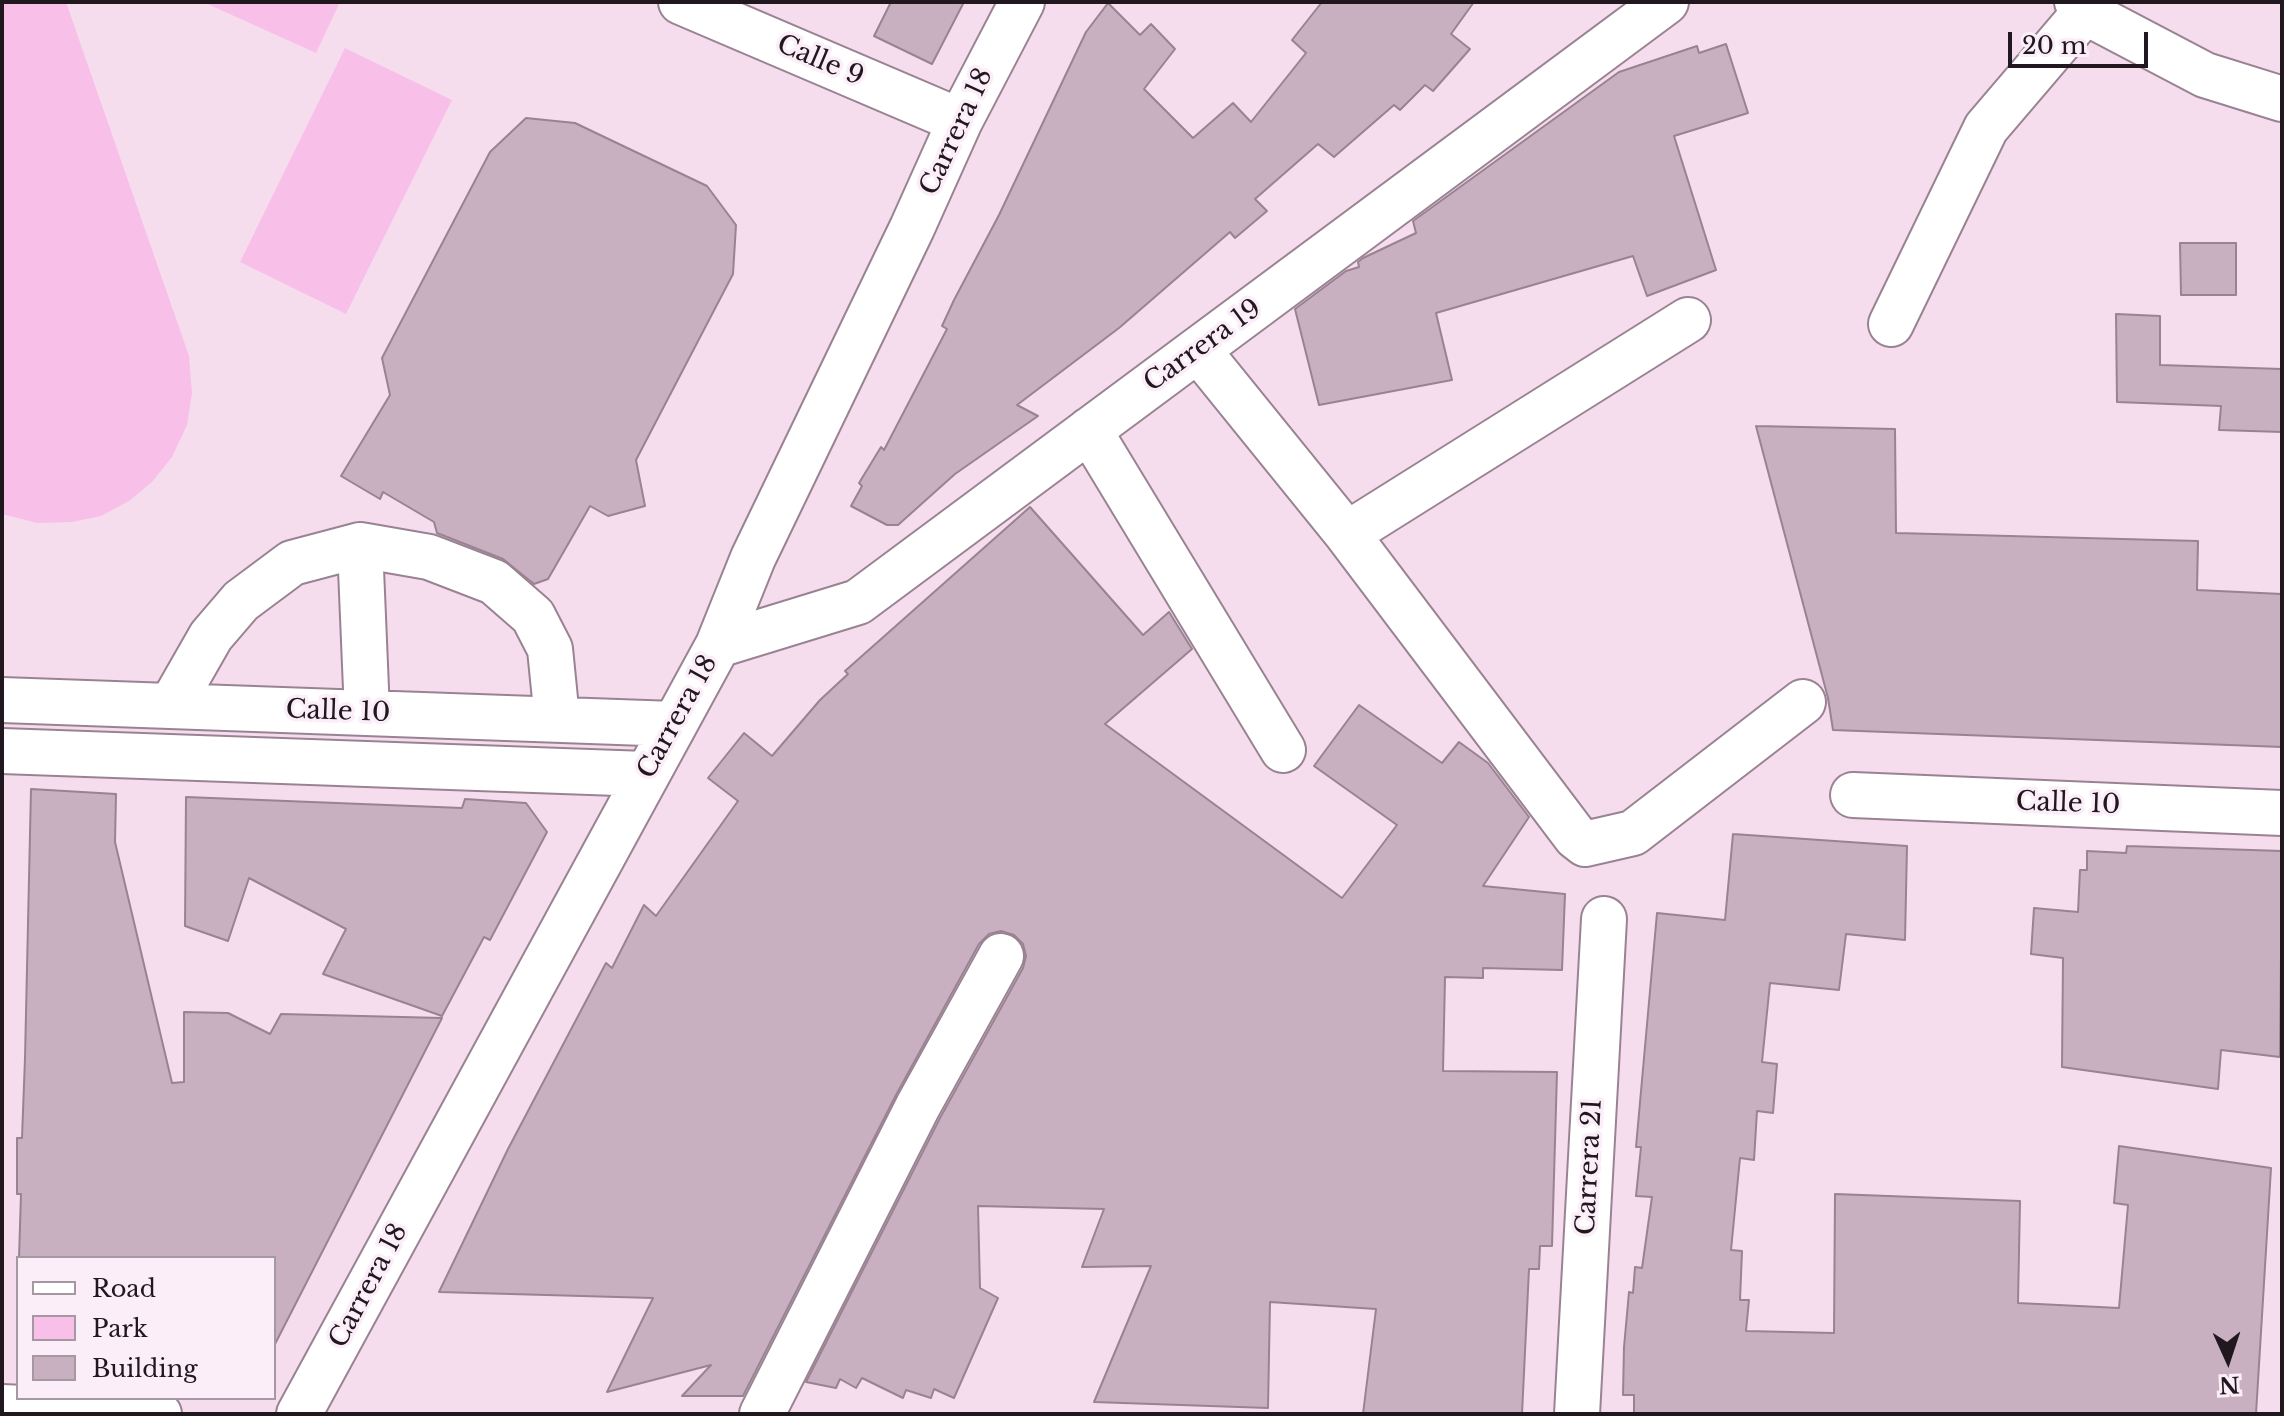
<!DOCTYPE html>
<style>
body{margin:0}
#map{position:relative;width:2284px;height:1416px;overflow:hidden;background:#f6ddee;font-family:"Libre Baskerville",serif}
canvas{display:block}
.frame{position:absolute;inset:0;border:4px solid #20181e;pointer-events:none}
.legend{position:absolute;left:16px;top:1256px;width:260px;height:144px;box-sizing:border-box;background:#fceef8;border:2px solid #a498a1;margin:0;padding:10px 14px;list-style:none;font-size:24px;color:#20181e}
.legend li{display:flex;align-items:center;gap:16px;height:40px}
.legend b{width:40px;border:2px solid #a498a1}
.north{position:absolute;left:2188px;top:1320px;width:80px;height:80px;-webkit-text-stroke:6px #fceef8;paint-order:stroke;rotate:177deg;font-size:22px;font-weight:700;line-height:32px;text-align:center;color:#20181e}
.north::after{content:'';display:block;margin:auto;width:28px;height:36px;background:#20181e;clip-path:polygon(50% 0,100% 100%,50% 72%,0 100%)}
.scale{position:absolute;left:2008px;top:32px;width:140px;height:36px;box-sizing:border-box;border:4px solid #20181e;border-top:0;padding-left:10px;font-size:24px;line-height:28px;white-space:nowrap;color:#20181e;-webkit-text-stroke:6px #fceef8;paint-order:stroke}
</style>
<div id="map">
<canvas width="2284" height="1416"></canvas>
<div class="frame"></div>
<ul class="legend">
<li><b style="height:10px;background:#fff"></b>Road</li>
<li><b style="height:22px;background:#f8c0e8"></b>Park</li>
<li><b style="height:22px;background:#c8b0c0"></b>Building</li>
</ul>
<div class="north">N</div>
<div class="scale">20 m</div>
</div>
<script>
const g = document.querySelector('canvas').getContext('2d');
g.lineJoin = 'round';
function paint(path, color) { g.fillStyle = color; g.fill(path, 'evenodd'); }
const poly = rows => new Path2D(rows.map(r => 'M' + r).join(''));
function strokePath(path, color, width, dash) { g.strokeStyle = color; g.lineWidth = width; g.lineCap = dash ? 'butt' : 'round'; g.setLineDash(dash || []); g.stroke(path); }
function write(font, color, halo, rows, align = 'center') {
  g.font = font + ' "Libre Baskerville",serif'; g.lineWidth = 7; g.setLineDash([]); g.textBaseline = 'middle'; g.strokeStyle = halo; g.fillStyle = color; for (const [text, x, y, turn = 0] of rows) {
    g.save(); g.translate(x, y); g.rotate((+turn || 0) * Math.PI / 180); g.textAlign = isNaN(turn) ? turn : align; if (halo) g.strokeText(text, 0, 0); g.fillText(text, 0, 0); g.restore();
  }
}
paint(poly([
 [2,2,66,2,189,356,192,393,187,425,172,457,152,482,129,501,101,516,72,522,37,523,2,514],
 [203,2,340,2,316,53],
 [345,48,452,100,346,314,240,262]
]), '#f8c0e8');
const building = poly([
 [891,2,964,2,932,64,874,36,891,2],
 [1322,2,1474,2,1451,34,1470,49,1433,91,1425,85,1400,110,1394,105,1334,157,1318,144,1255,199,1267,211,1235,238,1230,232,1119,328,1017,405,1038,416,955,474,898,525,887,525,851,506,862,486,859,483,881,447,884,450,947,329,942,326,954,300,999,215,1086,32,1108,3,1140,35,1151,24,1175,49,1144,89,1193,138,1233,103,1251,122,1306,53,1292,40,1322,2],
 [1726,44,1748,113,1674,136,1716,270,1647,296,1633,256,1436,313,1452,380,1319,405,1295,309,1346,271,1359,267,1358,262,1363,258,1416,233,1413,221,1619,72,1697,46,1699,53,1726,44],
 [526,118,575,123,707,186,736,225,733,274,636,460,645,506,608,516,590,506,548,579,534,584,503,559,437,533,434,522,383,492,380,499,341,476,390,395,382,358,490,152,526,118],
 [2180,243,2236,243,2236,295,2181,295,2180,243],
 [2116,314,2160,316,2160,365,2282,369,2282,432,2219,430,2221,406,2117,402,2116,314],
 [1756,426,1895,429,1896,533,2198,541,2197,590,2282,594,2282,747,1833,730,1828,698,1756,426],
 [1030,507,1143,635,1169,612,1192,649,1105,724,1342,898,1397,825,1314,766,1359,705,1442,763,1459,742,1488,763,1529,817,1483,886,1565,894,1562,970,1483,968,1483,978,1445,977,1443,1071,1557,1072,1552,1246,1540,1246,1539,1269,1529,1269,1522,1414,1363,1414,1376,1309,1270,1302,1268,1408,1094,1402,1151,1266,1082,1267,1104,1209,978,1206,980,1288,998,1298,954,1398,934,1389,931,1398,906,1390,903,1398,862,1378,856,1388,840,1379,836,1388,806,1382,940,1118,1023,968,1026,956,1023,944,1014,935,1001,931,989,934,979,944,896,1095,743,1396,682,1396,711,1365,607,1392,653,1298,439,1292,508,1149,606,963,612,968,644,905,656,916,738,801,708,778,744,733,772,756,820,700,848,674,845,671,1030,507],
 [31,789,116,794,115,842,172,1083,184,1082,184,1012,228,1013,270,1034,281,1014,442,1018,274,1346,274,1258,19,1258,21,1194,17,1194,17,1138,22,1138,25,1058,31,789],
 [186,797,462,808,465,799,526,803,547,832,490,940,484,937,442,1016,323,974,346,929,249,878,228,941,185,926,186,797],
 [1733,834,1907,846,1905,940,1846,934,1839,990,1770,983,1762,1062,1777,1064,1773,1113,1757,1111,1754,1160,1740,1158,1731,1250,1742,1251,1740,1300,1749,1300,1746,1331,1834,1333,1835,1194,2020,1201,2018,1303,2119,1308,2128,1205,2114,1203,2119,1146,2271,1168,2256,1414,1634,1414,1634,1395,1623,1395,1624,1347,1629,1292,1633,1293,1635,1267,1642,1268,1652,1197,1636,1196,1641,1147,1636,1147,1657,913,1725,920,1733,834],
 [2127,846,2282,851,2280,1057,2221,1050,2218,1089,2062,1067,2063,958,2031,954,2034,908,2078,912,2080,870,2087,870,2087,851,2126,853,2127,846]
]);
paint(building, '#c8b0c0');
strokePath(building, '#998292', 2);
const minor = poly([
 [681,2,960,121],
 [2077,2,2085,12,2205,75,2282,99],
 [1891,324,1986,128,2085,12],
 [1198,350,1347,534,1576,837,1585,844,1633,833,1803,702],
 [1089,430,1283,750],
 [1347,534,1688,320],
 [360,545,367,713],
 [718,645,858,602,1666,2],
 [2,700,674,724],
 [171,706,211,636,241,601,292,563,360,545,429,557,494,582,533,616,550,649,557,719],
 [2,751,646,774],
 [1853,795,2282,813],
 [2,1407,159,1414],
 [299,1414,718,645,753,558,912,228,960,121,1022,2],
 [762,1414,918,1106,1001,956],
 [1577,1414,1604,919]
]);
strokePath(minor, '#998393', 48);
strokePath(minor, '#fff', 44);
write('26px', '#20181e', '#fceef8', [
 ["Calle 9",820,61,23],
 ["Carrera 18",957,132,-65],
 ["Carrera 19",1203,346,-36],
 ["Calle 10",338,712,2],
 ["Carrera 18",678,717,-61],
 ["Calle 10",2068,804,2],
 ["Carrera 21",1590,1167,-87],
 ["Carrera 18",369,1286,-62]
]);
</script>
